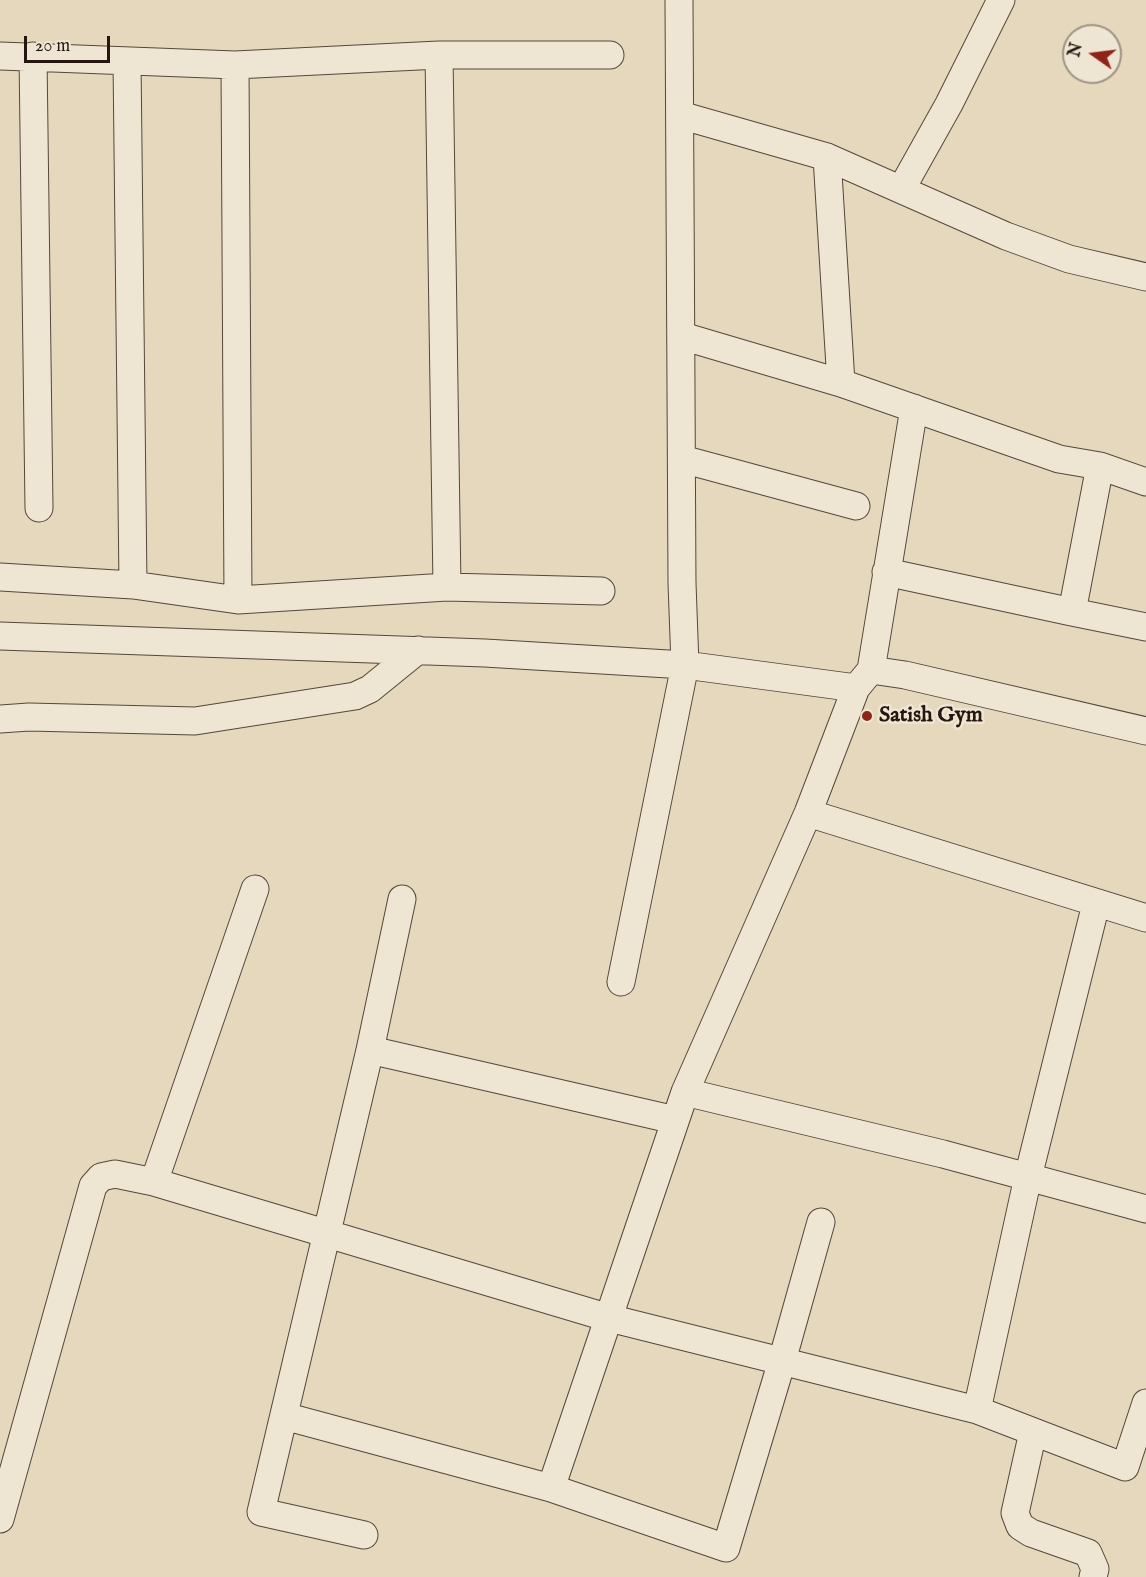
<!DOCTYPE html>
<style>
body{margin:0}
#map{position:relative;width:1146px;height:1577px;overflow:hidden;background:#e5d8bc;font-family:"IM FELL English",serif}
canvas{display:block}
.north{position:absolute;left:1062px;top:24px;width:60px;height:60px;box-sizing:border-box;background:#eee6d3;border:2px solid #9e9385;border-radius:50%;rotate:284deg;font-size:16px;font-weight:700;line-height:24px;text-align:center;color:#251710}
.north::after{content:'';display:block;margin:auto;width:21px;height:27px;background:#8f2418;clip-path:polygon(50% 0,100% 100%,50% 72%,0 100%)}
.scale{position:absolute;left:24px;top:36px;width:86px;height:27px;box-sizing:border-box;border:3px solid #251710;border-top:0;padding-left:8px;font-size:18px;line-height:21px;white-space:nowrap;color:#251710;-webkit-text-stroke:4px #eee6d3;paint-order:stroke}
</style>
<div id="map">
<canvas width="1146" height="1577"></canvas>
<div class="north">N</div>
<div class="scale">20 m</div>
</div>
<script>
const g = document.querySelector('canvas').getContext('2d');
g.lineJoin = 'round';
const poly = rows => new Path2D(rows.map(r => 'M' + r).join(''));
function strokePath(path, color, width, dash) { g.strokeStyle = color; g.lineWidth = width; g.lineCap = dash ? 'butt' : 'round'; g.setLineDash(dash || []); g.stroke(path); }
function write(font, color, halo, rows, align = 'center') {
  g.font = font + ' "IM FELL English",serif'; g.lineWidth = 5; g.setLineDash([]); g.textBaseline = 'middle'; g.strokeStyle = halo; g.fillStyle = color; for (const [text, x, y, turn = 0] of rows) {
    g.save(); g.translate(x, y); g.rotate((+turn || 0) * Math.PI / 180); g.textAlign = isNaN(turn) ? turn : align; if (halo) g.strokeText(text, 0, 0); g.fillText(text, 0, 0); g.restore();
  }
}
const minor = poly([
 [439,55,447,587],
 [0,56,235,65,439,55,610,55],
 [33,56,39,508],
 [127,61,133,585],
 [235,65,238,600],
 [680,115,827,157,1006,236,1069,259,1146,277],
 [827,157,841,383],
 [902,188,949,104,1001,0],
 [682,336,841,383,1059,459,1100,466,1146,482],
 [682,459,856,506],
 [886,572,1072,612,1100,466],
 [0,577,133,585,238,600,447,587,601,591],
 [1072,612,1146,627],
 [0,636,485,653,685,665,682,583,679,0],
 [871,670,914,408],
 [856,688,871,670,905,675,1146,731],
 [0,719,29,717,195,721,355,696,370,689,418,650],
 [808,813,1146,918],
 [402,899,370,1050,675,1120],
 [685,1092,943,1154,1146,1209],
 [154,1182,255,889],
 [977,1410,1028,1177,1096,904],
 [284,1416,551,1488,726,1548,782,1361,821,1222],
 [1033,1432,1015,1513,1020,1526,1031,1533,1088,1553,1095,1569,1093,1577],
 [551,1488,685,1092,808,813,856,688,685,665,621,982],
 [0,1519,93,1186,101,1177,115,1174,154,1182,609,1318,977,1410,1125,1467,1146,1403],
 [364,1535,261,1512,370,1050]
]);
strokePath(minor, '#55473b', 29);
strokePath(minor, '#eee6d3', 27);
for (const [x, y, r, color] of [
 [867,716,6,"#8f2418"]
]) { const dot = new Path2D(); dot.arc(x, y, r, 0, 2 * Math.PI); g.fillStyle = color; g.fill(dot); strokePath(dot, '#eee6d3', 2); }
write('bold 22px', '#251710', '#eee6d3', [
 ["Satish Gym",879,716]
], 'left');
</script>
